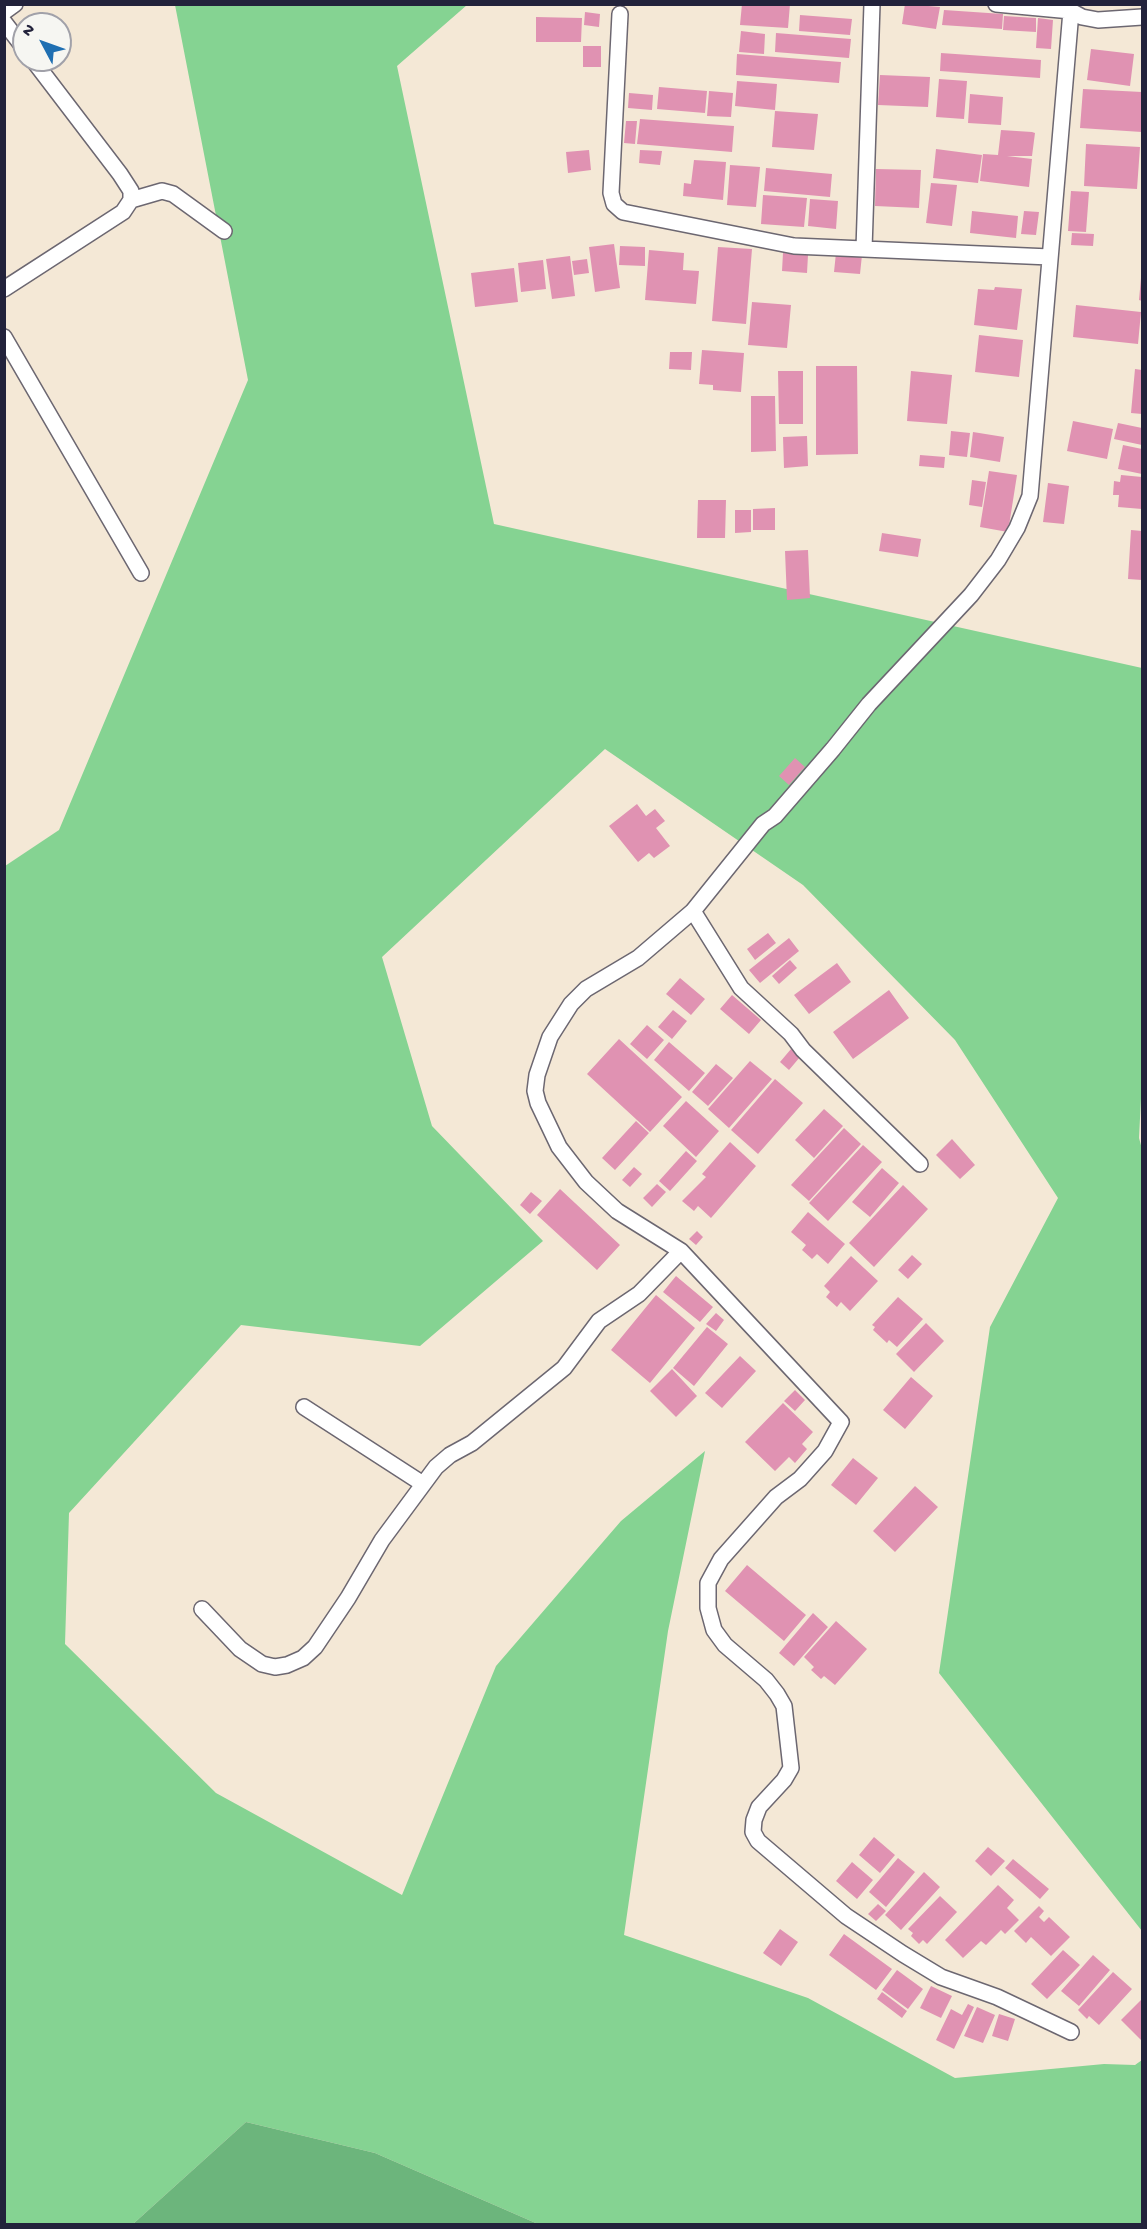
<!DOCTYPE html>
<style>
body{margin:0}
#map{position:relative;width:1147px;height:2229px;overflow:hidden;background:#f4e8d6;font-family:"Gochi Hand",sans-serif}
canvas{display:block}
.frame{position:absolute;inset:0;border:6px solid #22223b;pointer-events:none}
.north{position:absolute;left:12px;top:12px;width:60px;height:60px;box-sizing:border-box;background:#f6f6f2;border:2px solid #a1a1a9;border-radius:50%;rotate:311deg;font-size:16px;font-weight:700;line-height:24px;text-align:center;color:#22223b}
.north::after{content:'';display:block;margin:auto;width:21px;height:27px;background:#1f6fb2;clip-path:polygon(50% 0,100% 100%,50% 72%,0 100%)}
</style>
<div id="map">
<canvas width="1147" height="2229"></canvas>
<div class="frame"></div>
<div class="north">N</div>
</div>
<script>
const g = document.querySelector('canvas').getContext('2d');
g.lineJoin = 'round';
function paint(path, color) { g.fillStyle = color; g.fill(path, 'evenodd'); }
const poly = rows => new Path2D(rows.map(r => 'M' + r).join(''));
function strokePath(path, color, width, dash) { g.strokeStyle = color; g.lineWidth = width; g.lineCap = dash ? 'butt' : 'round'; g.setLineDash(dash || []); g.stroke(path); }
paint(poly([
 [175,5,467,5,397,66,494,524,1142,668,1142,1079,1139,1138,1142,1149,1142,1931,939,1673,990,1327,1058,1198,955,1040,803,885,605,749,382,957,432,1126,543,1241,420,1346,241,1325,69,1513,65,1644,216,1793,402,1895,496,1666,621,1521,705,1451,668,1631,624,1935,808,1998,955,2078,1104,2064,1135,2065,1142,2060,1142,2224,538,2224,375,2153,246,2122,133,2224,5,2224,5,866,59,830,248,380]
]), '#85d392');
paint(poly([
 [246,2122,375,2153,538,2224,133,2224]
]), '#6cb57c');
paint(poly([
 [742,4,790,4,788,28,740,25],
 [905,4,940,7,936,29,902,24],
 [944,10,1003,14,1002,29,942,25],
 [585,12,600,14,599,27,584,25],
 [800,15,852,19,850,35,799,31],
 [1004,16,1036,18,1036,32,1003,30],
 [536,17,582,18,581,42,536,42],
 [1038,18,1053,20,1051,49,1036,48],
 [741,31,765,34,764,54,739,52],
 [776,33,851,39,849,58,775,52],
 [583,46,601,46,601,67,583,67],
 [1091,49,1134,54,1130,86,1087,80],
 [941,53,1041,60,1040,78,940,71],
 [737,54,841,62,839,83,736,75],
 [880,75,930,77,928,107,878,105],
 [939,79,967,81,964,119,936,117],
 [737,81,777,84,775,110,735,106],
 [659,87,707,91,705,113,657,109],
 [1083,89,1142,92,1142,132,1080,128],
 [709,91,733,93,731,117,707,116],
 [629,93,653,95,652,110,628,108],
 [970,94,1003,97,1001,125,968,123],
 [775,111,818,114,814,150,772,147],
 [640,119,734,126,732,152,637,144],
 [626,121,637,121,635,144,624,143],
 [1001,130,1032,132,1035,133,1032,156,1007,156,1032,159,1029,187,980,181,983,154,998,155],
 [1086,144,1140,147,1137,189,1084,186],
 [936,149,982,155,978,183,933,178],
 [589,150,591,170,568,173,566,152],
 [640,150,662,151,660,165,639,163],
 [694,160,726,162,723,200,683,196,684,183,691,184],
 [730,165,760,167,756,207,727,205],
 [766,168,832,174,830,197,764,191],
 [876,169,921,170,919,208,875,206],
 [931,183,957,185,952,226,926,223],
 [1071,191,1089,192,1086,232,1068,231],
 [763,195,807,198,804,227,761,224],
 [810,199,838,201,836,229,808,226],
 [972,211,1018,216,1016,238,970,233],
 [1024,211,1039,212,1036,235,1021,234],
 [1072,233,1094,234,1093,246,1071,245],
 [614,244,620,288,595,292,589,247],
 [620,246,645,247,645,266,619,265],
 [718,247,752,249,746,324,712,321],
 [649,250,684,253,683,270,699,271,696,304,645,300],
 [783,253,808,255,807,273,782,271],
 [836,253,862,255,860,274,834,272],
 [570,256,575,296,552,299,546,259],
 [587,259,589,273,574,275,572,261],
 [543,260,546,289,521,292,518,263],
 [514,268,518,302,475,307,471,273],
 [1141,278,1142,278,1142,301,1139,300],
 [995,287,1022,289,1017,330,974,325,978,289,994,290],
 [752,302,791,305,787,348,748,345],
 [1076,305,1141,312,1138,344,1073,337],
 [979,335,1023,340,1019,377,975,372],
 [702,350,744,353,741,392,713,390,713,385,699,384],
 [670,352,692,352,691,370,669,369],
 [816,366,857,366,858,454,816,455],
 [1135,369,1142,370,1142,414,1131,413],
 [778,371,803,371,803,424,779,424],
 [911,371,952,375,947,424,907,421],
 [751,396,775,396,776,451,751,452],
 [1073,421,1113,429,1107,459,1067,451],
 [1118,423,1142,428,1142,445,1114,439],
 [951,431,970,433,967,457,949,455],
 [973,432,1004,437,1000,462,970,457],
 [807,436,808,466,784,468,783,437],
 [1123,445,1142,449,1142,474,1118,469],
 [920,455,945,457,944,468,919,466],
 [989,471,1017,475,1008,532,980,527],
 [1121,475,1142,477,1142,509,1118,507,1119,495,1113,495,1114,481,1120,482],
 [972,480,986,482,982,507,969,505],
 [1048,483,1069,486,1064,524,1043,522],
 [698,500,726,500,725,538,697,538],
 [775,508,775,530,753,530,753,509],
 [735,510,751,510,751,532,735,533],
 [1131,530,1142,531,1142,580,1128,579],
 [882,533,921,539,918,557,879,551],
 [808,550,810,598,787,600,785,551],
 [795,758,805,767,789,785,779,776],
 [637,804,646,816,655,809,665,821,656,828,670,846,654,858,649,853,638,862,609,826],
 [768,933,776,943,755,960,747,949],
 [789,938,799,951,760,983,749,970],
 [790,960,797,968,779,984,772,976],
 [837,963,851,982,809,1014,794,995],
 [680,978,705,999,691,1015,666,994],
 [889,990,909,1018,853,1059,833,1032],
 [732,995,761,1020,749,1034,720,1009],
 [673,1010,687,1021,672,1039,658,1027],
 [647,1025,664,1040,647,1059,630,1044],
 [619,1039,682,1097,650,1132,587,1074],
 [669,1042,705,1073,689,1091,654,1060],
 [791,1049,800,1057,789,1070,780,1062],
 [750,1061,772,1079,729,1128,708,1109],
 [716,1064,733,1078,708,1106,692,1092],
 [775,1079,803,1103,758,1154,731,1130],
 [686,1101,719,1131,696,1157,663,1126],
 [824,1109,843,1126,814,1158,795,1140],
 [636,1121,649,1133,615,1170,602,1158],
 [844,1128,861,1144,809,1201,791,1185],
 [952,1139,975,1165,960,1179,936,1155],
 [730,1142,756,1166,711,1218,698,1206,694,1211,682,1201,706,1177,702,1174],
 [863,1145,882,1162,828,1221,809,1203],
 [686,1151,697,1161,670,1191,659,1181],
 [634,1167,642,1174,630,1187,622,1180],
 [882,1168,899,1183,870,1217,852,1202],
 [657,1184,666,1192,652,1207,643,1198],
 [903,1185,928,1209,874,1267,849,1243],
 [560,1189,620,1245,597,1270,537,1215],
 [531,1192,542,1201,530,1214,520,1205],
 [808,1212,845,1244,828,1264,817,1254,812,1259,802,1250,806,1245,791,1232],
 [697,1231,703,1237,696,1245,689,1239],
 [912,1255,922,1264,908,1279,898,1270],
 [851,1256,878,1281,850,1311,841,1302,837,1307,826,1297,830,1292,824,1286],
 [676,1276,713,1307,700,1322,663,1292],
 [656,1295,695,1328,650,1383,611,1350],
 [898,1297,923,1319,897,1347,889,1340,887,1343,873,1330,875,1327,872,1325],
 [716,1313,724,1320,716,1331,706,1324],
 [926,1323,944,1341,914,1372,896,1354],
 [707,1327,728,1344,694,1386,673,1368],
 [740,1356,756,1371,722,1408,705,1393],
 [672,1369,697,1396,676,1417,650,1391],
 [911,1377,933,1396,905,1429,883,1410],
 [795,1390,805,1400,795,1411,784,1401],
 [783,1403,813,1432,802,1444,807,1449,795,1463,789,1457,775,1471,745,1442],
 [853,1458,878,1478,856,1505,831,1485],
 [915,1486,938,1507,895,1552,873,1531],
 [747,1565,806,1615,784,1641,725,1591],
 [813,1613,828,1627,794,1666,779,1653],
 [836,1621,867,1649,835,1685,824,1676,821,1679,811,1670,814,1667,804,1657],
 [874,1837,895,1855,880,1873,859,1855],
 [988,1847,1005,1861,991,1876,975,1861],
 [898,1858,915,1872,886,1907,869,1892],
 [1013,1859,1049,1889,1040,1899,1005,1868],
 [852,1862,873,1880,857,1899,836,1881],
 [924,1872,940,1887,901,1930,885,1915],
 [998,1885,1014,1900,1007,1908,1019,1920,1005,1934,1001,1930,986,1945,981,1941,963,1958,945,1940],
 [940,1896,957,1912,927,1944,923,1940,919,1944,911,1936,913,1933,908,1929],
 [878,1904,886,1911,876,1921,868,1914],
 [1039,1906,1044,1911,1039,1917,1044,1922,1049,1917,1070,1937,1051,1956,1031,1937,1026,1943,1014,1931],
 [780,1929,798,1942,781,1966,763,1953],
 [844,1934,892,1969,876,1990,829,1955],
 [1063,1950,1080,1965,1047,1999,1031,1984],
 [1093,1955,1110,1970,1079,2006,1061,1991],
 [897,1970,923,1989,908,2009,882,1990],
 [1113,1972,1132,1989,1099,2025,1089,2016,1087,2019,1078,2010],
 [931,1986,952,1996,941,2018,920,2008],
 [882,1992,907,2011,902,2018,877,1999],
 [1142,1999,1142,2041,1121,2020],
 [968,2004,974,2007,954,2049,936,2040,951,2009,962,2015],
 [977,2007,995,2015,983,2043,964,2036],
 [999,2014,1015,2019,1008,2041,992,2036]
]), '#e092b2');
const street = poly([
 [996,4,1071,11,1082,17,1098,20,1142,17],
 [4,12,15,4],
 [620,14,611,193,614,204,623,212,794,246,1050,257],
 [4,22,24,48],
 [131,200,162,191,173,194,224,231],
 [864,249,872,4],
 [4,289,123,212,131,200,131,191,120,174,33,60],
 [4,337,141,573],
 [693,911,741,988,791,1034,803,1050,920,1164],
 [304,1407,423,1484],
 [202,1609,240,1649,262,1664,275,1667,287,1665,303,1658,315,1647,348,1598,382,1540,436,1467,450,1455,472,1443,564,1368,599,1321,639,1294,681,1251],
 [1071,2032,997,1997,941,1977,903,1954,846,1916,758,1841,753,1832,754,1820,759,1807,784,1780,791,1768,784,1706,777,1694,766,1680,725,1645,714,1630,708,1608,708,1583,721,1559,776,1497,800,1479,825,1451,841,1422,681,1251,617,1211,586,1182,559,1147,538,1103,535,1091,537,1075,550,1037,571,1004,586,989,638,958,693,911,763,824,775,816,833,749,869,704,971,595,998,560,1017,528,1030,496,1071,11]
]);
strokePath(street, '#6c6771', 18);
strokePath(street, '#fff', 15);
</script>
